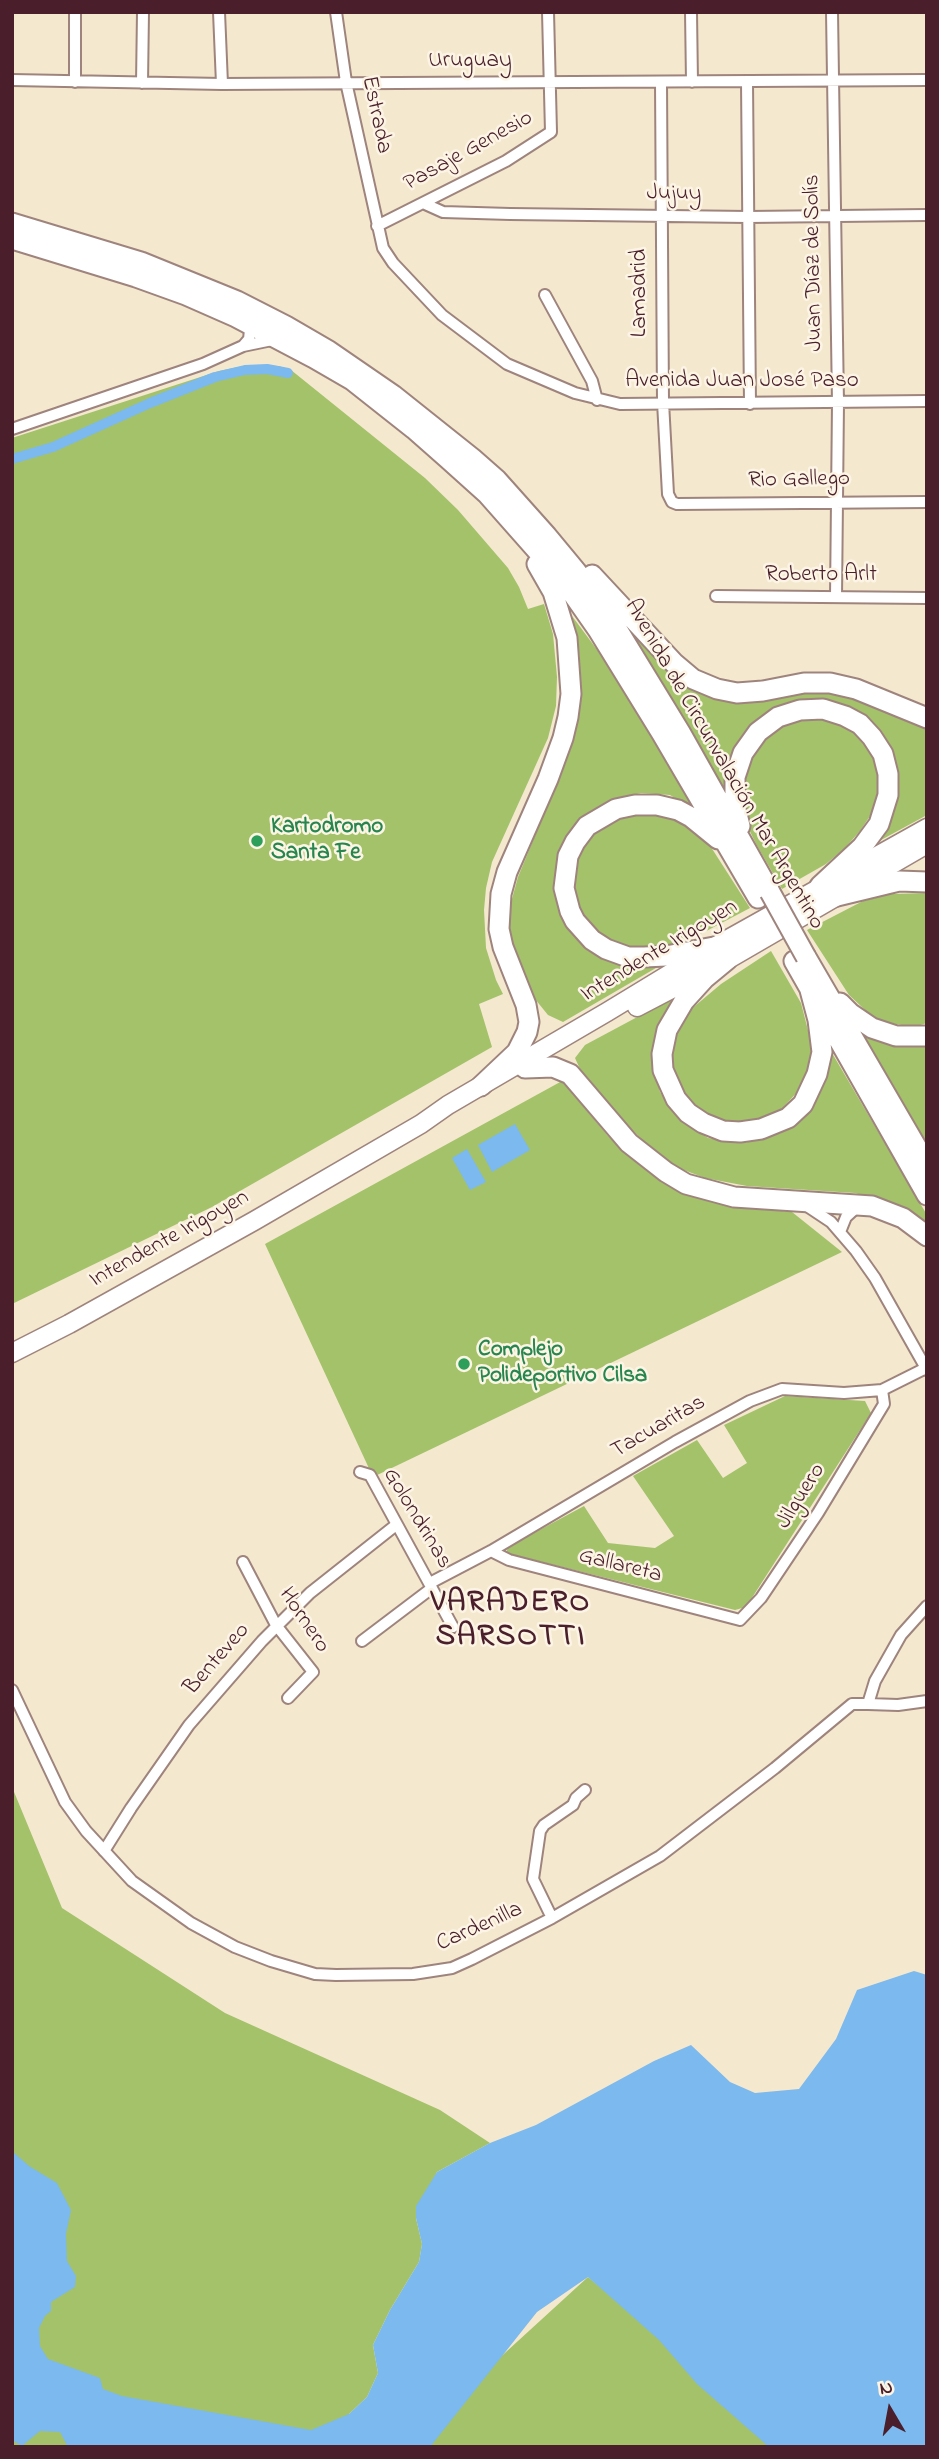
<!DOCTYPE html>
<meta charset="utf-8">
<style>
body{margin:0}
#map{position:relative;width:939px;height:2459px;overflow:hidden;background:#f4e8cf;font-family:"Indie Flower",sans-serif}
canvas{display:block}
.frame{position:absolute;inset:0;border:14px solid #4a1f2b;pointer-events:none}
.north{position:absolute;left:855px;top:2375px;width:70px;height:70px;-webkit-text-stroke:5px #fcf5e5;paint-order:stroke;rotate:350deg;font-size:19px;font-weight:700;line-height:28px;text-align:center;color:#4a1f2b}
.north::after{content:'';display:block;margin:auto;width:24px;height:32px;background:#4a1f2b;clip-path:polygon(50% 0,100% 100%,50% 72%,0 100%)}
</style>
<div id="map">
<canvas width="939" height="2459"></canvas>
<div class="frame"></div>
<div class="north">N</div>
</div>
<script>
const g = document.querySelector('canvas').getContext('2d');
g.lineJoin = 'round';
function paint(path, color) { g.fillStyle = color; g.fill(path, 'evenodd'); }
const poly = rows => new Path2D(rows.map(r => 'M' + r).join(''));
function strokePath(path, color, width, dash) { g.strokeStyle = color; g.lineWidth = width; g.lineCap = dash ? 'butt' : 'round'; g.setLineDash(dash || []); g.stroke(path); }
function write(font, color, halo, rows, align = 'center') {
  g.font = font + ' "Indie Flower",sans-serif'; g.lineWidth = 5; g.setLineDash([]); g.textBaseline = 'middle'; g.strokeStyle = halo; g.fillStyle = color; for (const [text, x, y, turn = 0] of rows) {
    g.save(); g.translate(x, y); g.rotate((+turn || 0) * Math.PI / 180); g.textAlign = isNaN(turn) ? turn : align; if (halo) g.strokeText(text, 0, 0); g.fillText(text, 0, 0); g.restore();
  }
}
paint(poly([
 [248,365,279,366,291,370,425,478,458,510,508,568,519,587,528,609,544,604,553,634,557,677,556,706,548,738,492,862,486,888,484,910,486,948,496,980,503,994,479,1004,492,1047,212,1207,12,1304,12,438,219,371],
 [615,611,707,693,814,689,841,692,927,726,927,815,870,846,892,815,899,792,895,758,882,732,861,714,835,702,803,703,775,711,726,791],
 [572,616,598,651,699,813,670,795,641,793,608,801,581,819,562,846,556,870,556,897,567,924,582,943,668,961,563,1022,548,1015,535,999,516,958,507,917,518,877,570,751,581,696,579,652],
 [815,716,841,720,861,734,874,754,880,771,876,807,860,831,845,848,826,864,782,889,756,844,744,819,741,789,746,768,761,739,788,720],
 [648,811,681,818,709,844,750,908,693,938,658,952,629,951,605,941,591,929,576,906,572,885,576,860,590,835,613,819],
 [927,893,927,1023,914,1027,877,1021,849,995,807,930,863,901,891,894],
 [771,951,801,1003,811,1042,811,1066,800,1089,779,1112,753,1124,726,1125,704,1116,680,1092,672,1066,673,1038,689,1011,721,984],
 [684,992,653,1060,660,1092,679,1119,708,1138,744,1143,781,1133,812,1109,825,1080,832,1053,927,1215,927,1230,899,1206,855,1193,747,1186,705,1178,676,1167,652,1150,609,1106,580,1069,575,1058,585,1045],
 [860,1031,875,1040,907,1047,927,1047,927,1145],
 [562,1081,608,1136,636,1162,663,1181,690,1195,729,1206,792,1212,842,1252,373,1477,265,1244],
 [785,1396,865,1401,871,1413,746,1607,735,1610,506,1553,508,1547,584,1506,608,1543,655,1548,674,1536,633,1476,697,1440,723,1478,747,1463,724,1425],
 [12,1787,62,1908,225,2013,440,2110,490,2143,437,2172,416,2218,422,2244,419,2262,390,2310,373,2345,378,2373,367,2397,349,2414,354,2447,12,2447],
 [588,2277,796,2447,402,2447]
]), '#a3c26a');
paint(poly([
 [515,1124,530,1150,492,1172,478,1145],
 [467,1149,486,1182,470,1190,452,1158],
 [914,1971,927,1975,927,2447,769,2447,697,2384,659,2340,588,2277,537,2312,430,2447,68,2447,60,2432,40,2431,22,2446,12,2440,12,2151,29,2166,57,2183,71,2210,66,2234,67,2261,76,2276,75,2287,51,2302,51,2311,45,2316,39,2328,40,2346,48,2359,100,2378,103,2389,122,2396,311,2430,349,2414,367,2397,378,2373,373,2345,390,2310,419,2262,422,2244,416,2218,416,2206,437,2172,490,2143,536,2125,654,2061,691,2045,730,2082,755,2093,799,2089,836,2039,857,1990]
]), '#7bb9ee');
strokePath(poly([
 [12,459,53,447,150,403,215,377,245,370,267,369,288,373]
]), '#7bb9ee', 10);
const minor = poly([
 [219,12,222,84],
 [336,12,346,82,383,248,393,263,442,315,507,364,575,393,620,404,927,401],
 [691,12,692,82],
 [832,12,838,403,836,597],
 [12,80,222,84,927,80],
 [75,82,75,12],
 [661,82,663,402,668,494,672,502,677,504,927,502],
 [747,82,750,404],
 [142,83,143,12],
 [423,203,443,212,510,214,748,217,927,215],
 [377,226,506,161,551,132,548,12],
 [545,295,592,381,597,400],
 [245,322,250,330,249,339,243,346,272,340],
 [12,429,203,364,243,346],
 [716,596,927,598],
 [807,1206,831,1222,856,1251,875,1278,927,1370],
 [840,1232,846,1217,858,1206],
 [360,1472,370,1475,453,1627],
 [491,1551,509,1560,740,1620,761,1598,818,1513,884,1404,882,1390],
 [243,1562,276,1625,313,1672,288,1698],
 [430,1583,491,1551,675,1442,750,1401,782,1389,844,1393,882,1390,926,1368],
 [362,1641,432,1588],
 [12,1690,65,1802,86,1831,132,1881,191,1923,235,1947,271,1961,315,1974,336,1975,413,1974,452,1968,472,1959,552,1918,660,1856,775,1768,852,1704,868,1704,875,1681,901,1635,927,1606],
 [868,1704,898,1705,927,1701],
 [104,1851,131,1808,189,1725,262,1641,310,1593,396,1525],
 [552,1918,533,1879,540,1831,544,1825,573,1805,576,1798,585,1790]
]);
const primary = poly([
 [637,1007,727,960,927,844],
 [12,1353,69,1324,254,1221,421,1124,448,1105,607,1012,714,947,927,828]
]);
const motorway = poly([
 [12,223,141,262,237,301,286,326,329,351,393,395,472,458,497,480,547,536,576,571,614,624,680,732,770,892],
 [12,239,136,277,186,295,236,317,314,358,352,380,414,429,448,459,487,494,563,580,598,630,662,734,758,898],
 [592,575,674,663,693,679,717,689,737,693,763,691,804,683,830,683,856,689,927,718],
 [740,826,735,806,735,777,743,753,758,732,778,717,800,710,823,709,845,716,860,724,872,737,883,754,888,774,888,795,879,824,862,847,820,886],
 [833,897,899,881,927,882],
 [714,947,666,956,644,957,628,957,606,949,592,940,575,921,570,911,564,888,568,856,575,842,587,826,616,809,635,805,657,805,678,810,691,817,718,839],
 [806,957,927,1165],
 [727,960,704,979,684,1001,667,1030,662,1054,663,1070,676,1099,688,1113,703,1123,723,1131,740,1132,761,1129,788,1118,803,1104,817,1074,822,1052,818,1020,810,990],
 [794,961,927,1195],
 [840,1003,850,1013,872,1028,896,1036,927,1036],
 [525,1068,553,1067,570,1074,629,1143,666,1172,686,1184,734,1197,872,1206,903,1218,927,1236],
 [481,1086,517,1052,527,1032,529,1022,526,1005,503,947,499,929,501,894,507,872,548,779,563,738,568,717,571,694,567,638,553,592,537,564]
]);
strokePath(minor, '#9f847d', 14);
strokePath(primary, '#9f847d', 21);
strokePath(motorway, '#9f847d', 23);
strokePath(minor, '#fff', 10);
strokePath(primary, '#fff', 18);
strokePath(motorway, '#fff', 19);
const motorwayBridge = poly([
 [770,892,806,957]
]);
strokePath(motorwayBridge, '#9f847d', 23, []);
strokePath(motorwayBridge, '#fff', 19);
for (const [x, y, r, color] of [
 [257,841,7,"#2e9e5b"],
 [464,1364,7,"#2e9e5b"]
]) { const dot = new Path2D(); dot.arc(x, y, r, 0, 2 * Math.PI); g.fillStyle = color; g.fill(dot); strokePath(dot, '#fcf5e5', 2.5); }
write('23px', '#4a1f2b', '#fcf5e5', [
 ["Uruguay",470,62],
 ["Estrada",375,115,78],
 ["Pasaje Genesio",469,152,-29],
 ["Jujuy",674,195,1],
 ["Juan Díaz de Solís",815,263,-91],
 ["Lamadrid",641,293,-90],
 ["Avenida Juan José Paso",742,382],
 ["Rio Gallego",799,481,-1],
 ["Roberto Arlt",821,576],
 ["Avenida de Circunvalación Mar Argentino",723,765,60],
 ["Intendente Irigoyen",660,952,-31],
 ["Intendente Irigoyen",170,1240,-29],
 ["Tacuaritas",659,1428,-30],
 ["Jilguero",802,1497,-58],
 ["Golondrinas",416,1519,59],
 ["Gallareta",620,1567,14],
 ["Hornero",303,1621,56],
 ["Benteveo",218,1660,-49],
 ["Cardenilla",480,1928,-24]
]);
write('bold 23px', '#27864d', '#fcf5e5', [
 ["Kartodromo",271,828],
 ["Santa Fe",271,854],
 ["Complejo",478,1351],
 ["Polideportivo Cilsa",478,1377]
], 'left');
g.letterSpacing = '2px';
write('bold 30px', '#4a1f2b', '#fcf5e5', [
 ["VARADERO",511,1605],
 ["SARSOTTI",511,1639]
]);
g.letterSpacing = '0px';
</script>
